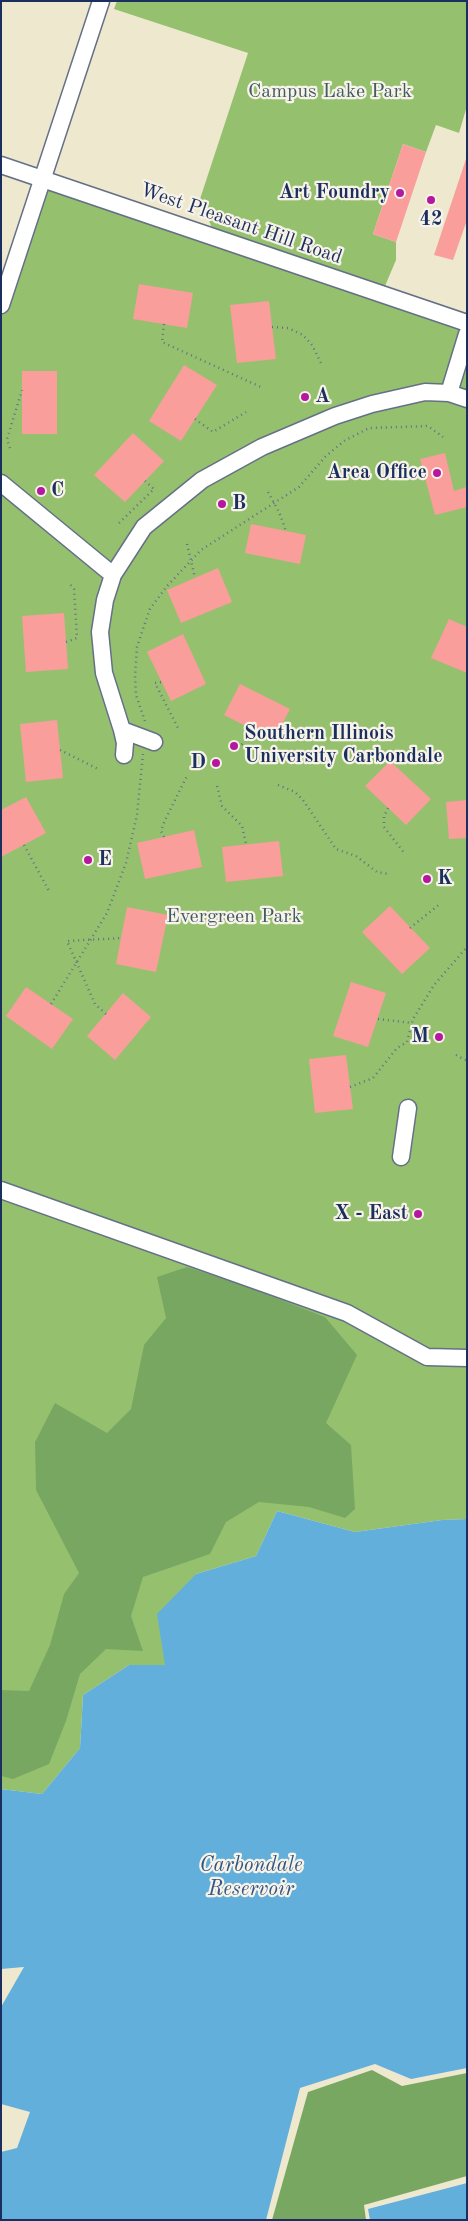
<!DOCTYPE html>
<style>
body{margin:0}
#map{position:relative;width:468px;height:2221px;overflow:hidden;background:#eee8cf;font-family:"Old Standard TT",serif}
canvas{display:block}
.frame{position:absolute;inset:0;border:2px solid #1b2f5e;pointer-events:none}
</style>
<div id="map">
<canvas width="468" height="2221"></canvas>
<div class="frame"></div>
</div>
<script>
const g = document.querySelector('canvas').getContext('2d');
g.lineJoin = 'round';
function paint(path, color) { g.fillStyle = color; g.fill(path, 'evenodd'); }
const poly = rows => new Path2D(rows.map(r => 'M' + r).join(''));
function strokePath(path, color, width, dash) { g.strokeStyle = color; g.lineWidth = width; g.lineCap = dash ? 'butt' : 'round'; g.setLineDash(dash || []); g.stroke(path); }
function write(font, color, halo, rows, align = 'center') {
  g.font = font + ' "Old Standard TT",serif'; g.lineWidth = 4.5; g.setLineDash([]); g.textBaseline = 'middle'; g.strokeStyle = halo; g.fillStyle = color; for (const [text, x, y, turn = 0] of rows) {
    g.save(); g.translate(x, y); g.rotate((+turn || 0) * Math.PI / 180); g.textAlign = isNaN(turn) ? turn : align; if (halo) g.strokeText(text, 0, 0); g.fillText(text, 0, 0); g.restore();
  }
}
paint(poly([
 [117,1,467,1,467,106,459,133,436,125,426,152,403,144,373,234,396,242,396,260,385,286,212,228,200,199,248,53,114,9],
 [42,179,467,323,467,1519,442,1520,355,1532,277,1511,256,1556,196,1574,165,1665,129,1665,83,1695,80,1748,42,1794,1,1789,1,305]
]), '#95c16f');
paint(poly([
 [187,1267,240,1284,325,1317,357,1355,326,1423,351,1445,355,1509,345,1518,309,1507,259,1502,226,1522,210,1554,143,1577,131,1616,143,1651,106,1649,80,1674,66,1721,49,1764,13,1779,1,1776,1,1690,29,1691,50,1645,64,1594,79,1573,36,1490,35,1442,55,1403,107,1433,131,1409,144,1345,166,1318,157,1277],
 [372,2070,402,2086,467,2073,467,2176,364,2205,366,2220,272,2220,308,2092]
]), '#78a762');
paint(poly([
 [277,1511,355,1532,442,1520,467,1519,467,2068,411,2079,375,2064,300,2088,266,2220,1,2220,1,2152,17,2148,30,2112,1,2104,1,2007,24,1967,1,1969,1,1789,42,1794,80,1748,83,1695,129,1665,165,1665,157,1614,196,1574,256,1556],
 [467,2183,467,2220,370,2220,368,2209]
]), '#63afdc');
paint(poly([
 [403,144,426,152,396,242,373,234],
 [466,159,467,220,453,260,434,255],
 [139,284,193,293,187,328,133,319],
 [269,301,276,359,237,363,230,305],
 [184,365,217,385,181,441,149,421],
 [22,371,57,371,57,434,22,434],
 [133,433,164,461,125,502,94,475],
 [445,453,454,491,467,487,467,507,435,515,420,459],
 [251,524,306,535,300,564,245,553],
 [218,568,232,602,181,623,167,590],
 [64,613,68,669,26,672,22,616],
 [449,619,467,627,467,673,431,658],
 [183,634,206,684,171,701,147,652],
 [240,684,290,709,274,740,224,715],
 [57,720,63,778,26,782,20,724],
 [390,761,431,799,406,825,365,786],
 [26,797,46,833,1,857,1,810],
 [467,800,467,838,449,839,446,802],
 [194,830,202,867,145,879,137,843],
 [279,841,283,876,226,882,222,847],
 [390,906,430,948,402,974,362,932],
 [127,907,168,915,156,972,116,964],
 [351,982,386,993,368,1047,333,1036],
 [26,987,73,1019,52,1049,6,1016],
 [123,993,151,1017,115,1060,87,1036],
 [346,1055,353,1109,315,1113,309,1059]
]), '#f99e9a');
const minor = poly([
 [1,165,467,323],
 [1,305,101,1],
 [449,393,467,334],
 [1,483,113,575],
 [122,730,154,742],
 [124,755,125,743,122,730,104,673,100,632,105,600,113,575,144,527,202,480,262,447,335,416,372,404,425,392,449,393,467,399],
 [401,1157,408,1108],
 [1,1190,347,1313,427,1357,467,1358]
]);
strokePath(minor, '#657086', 19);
strokePath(poly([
 [164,324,162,342,263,388],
 [272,327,288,328,303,335,312,345,322,365],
 [195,419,213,432,246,412],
 [10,448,7,439,22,390],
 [268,492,279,512,286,531],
 [119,523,154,489,145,481],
 [187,544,195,578],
 [66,642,77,638,74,589,68,582],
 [161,682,155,683,178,728],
 [145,721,136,695,135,676,137,647,144,626,150,609,167,586,201,550,299,487,325,457,344,441,369,428,428,426,443,437],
 [238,748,256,731],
 [60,750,98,769],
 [278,785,295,792,303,800,336,849,356,856,377,872,388,874],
 [217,786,222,806,242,826,246,844],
 [388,808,384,816,384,827,405,854],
 [164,837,161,831,165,820,187,776],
 [24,845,49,891],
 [410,928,441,903],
 [51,1004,107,913,126,863,137,815,143,754],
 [106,1014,95,1004,67,941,121,938],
 [378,1019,412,1023],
 [456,1055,467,1061],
 [350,1087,373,1078,397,1048,407,1042,413,1019,434,985,467,947]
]), '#657086', 2.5, [1, 4]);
strokePath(minor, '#fff', 16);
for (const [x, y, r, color] of [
 [400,193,5,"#b5179e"],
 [431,200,5,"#b5179e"],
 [305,397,5,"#b5179e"],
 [437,473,5,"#b5179e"],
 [41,491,5,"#b5179e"],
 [222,504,5,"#b5179e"],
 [234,746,5,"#b5179e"],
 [216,763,5,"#b5179e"],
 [88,860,5,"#b5179e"],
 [427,879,5,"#b5179e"],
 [439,1037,5,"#b5179e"],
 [418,1214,5,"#b5179e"]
]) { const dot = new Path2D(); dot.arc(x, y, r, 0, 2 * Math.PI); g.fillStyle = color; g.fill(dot); strokePath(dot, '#f7f3e8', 2); }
write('20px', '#405b63', '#f7f3e8', [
 ["Campus Lake Park",330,92],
 ["Evergreen Park",234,917]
]);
write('bold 20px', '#1b2f5e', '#f7f3e8', [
 ["Art Foundry",390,193,"right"],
 ["42",431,220,"center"],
 ["A",315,397],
 ["Area Office",427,473,"right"],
 ["C",51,491],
 ["B",232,504],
 ["Southern Illinois",244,734],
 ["University Carbondale",244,757],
 ["D",206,763,"right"],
 ["E",98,860],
 ["K",437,879],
 ["M",429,1037,"right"],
 ["X - East",408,1214,"right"]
], 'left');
write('20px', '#1b2f5e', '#f7f3e8', [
 ["West Pleasant Hill Road",241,224,19]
]);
write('italic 21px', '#315584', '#f7f3e8', [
 ["Carbondale",251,1865],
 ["Reservoir",251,1889]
]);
</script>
